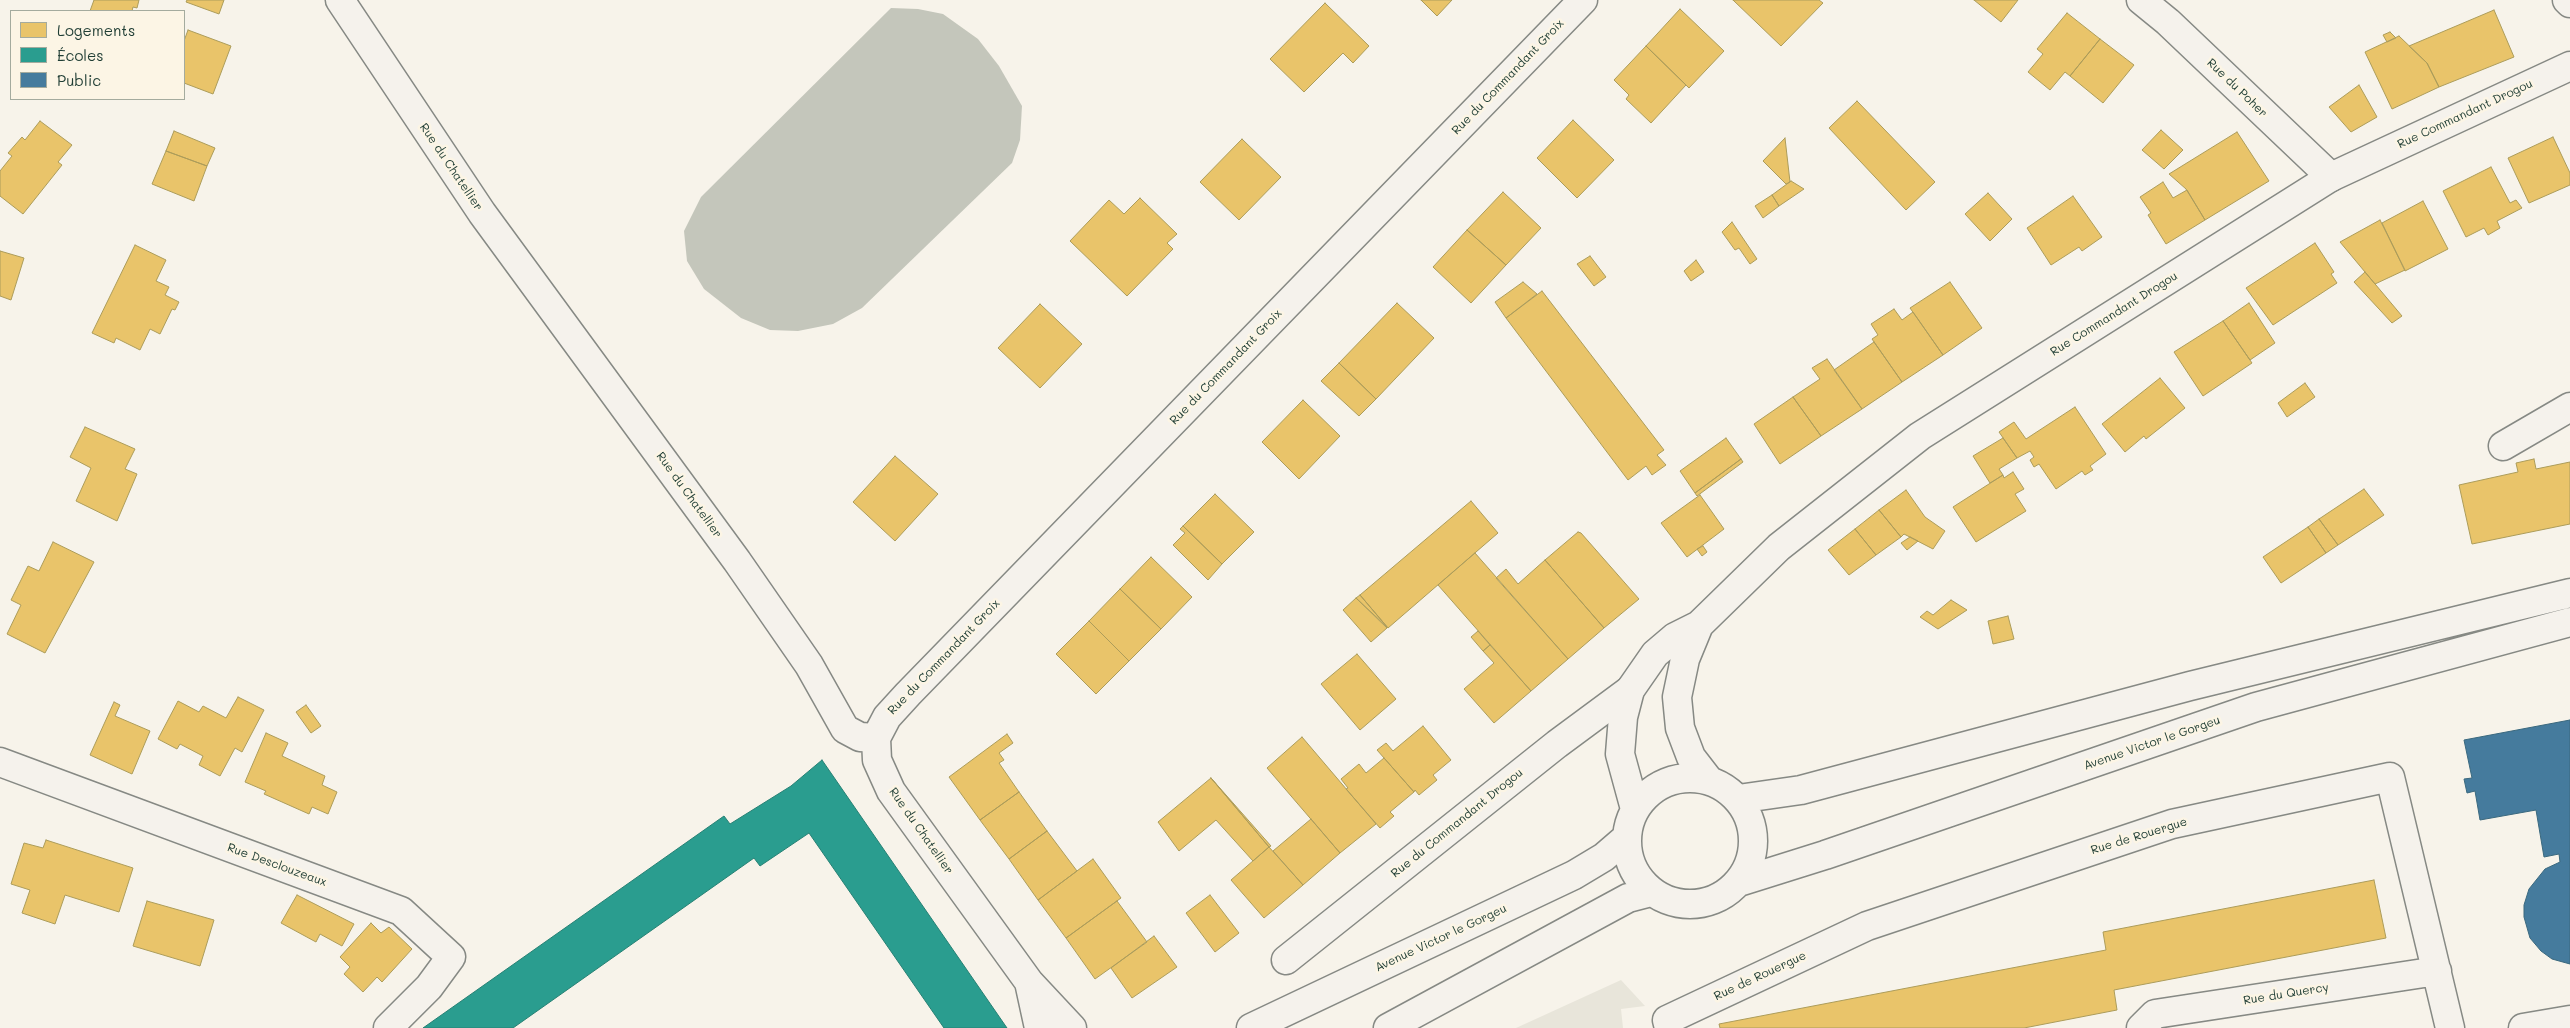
<!DOCTYPE html>
<meta charset="utf-8">
<style>
body{margin:0}
#map{position:relative;width:2570px;height:1028px;overflow:hidden;background:#f7f3ea;font-family:Mali,sans-serif}
canvas{display:block}
.legend{position:absolute;left:10px;top:10px;width:175px;height:90px;box-sizing:border-box;background:#fcf5e5;border:1px solid #a4ab9e;margin:0;padding:6px 9px;list-style:none;font-size:15px;color:#1f3d34}
.legend li{display:flex;align-items:center;gap:10px;height:25px}
.legend b{width:25px;border:1px solid #a4ab9e}
</style>
<div id="map">
<canvas width="2570" height="1028"></canvas>
<ul class="legend">
<li><b style="height:14px;background:#e9c46a"></b>Logements</li>
<li><b style="height:14px;background:#2a9d8f"></b>Écoles</li>
<li><b style="height:14px;background:#457b9d"></b>Public</li>
</ul>
</div>
<script>
const g = document.querySelector('canvas').getContext('2d');
g.lineJoin = 'round';
function paint(path, color) { g.fillStyle = color; g.fill(path, 'evenodd'); }
const poly = rows => new Path2D(rows.map(r => 'M' + r).join(''));
function strokePath(path, color, width, dash) { g.strokeStyle = color; g.lineWidth = width; g.lineCap = dash ? 'butt' : 'round'; g.setLineDash(dash || []); g.stroke(path); }
function write(font, color, halo, rows, align = 'center') {
  g.font = font + ' Mali,sans-serif'; g.lineWidth = 5; g.setLineDash([]); g.textBaseline = 'middle'; g.strokeStyle = halo; g.fillStyle = color; for (const [text, x, y, turn = 0] of rows) {
    g.save(); g.translate(x, y); g.rotate((+turn || 0) * Math.PI / 180); g.textAlign = isNaN(turn) ? turn : align; if (halo) g.strokeText(text, 0, 0); g.fillText(text, 0, 0); g.restore();
  }
}
paint(poly([
 [1621,980,1645,1006,1621,1009,1623,1028,1516,1028]
]), '#e8e5da');
paint(poly([
 [891,8,918,9,943,14,978,39,999,66,1022,106,1020,140,1012,163,862,308,833,324,798,331,770,330,741,318,704,289,687,261,684,231,701,197]
]), '#c4c6bb');
const homes = poly([
 [94,0,139,0,137,8,133,7,132,11,90,11,94,0],
 [187,0,224,0,219,14,186,2,187,0],
 [1421,0,1452,0,1437,16,1421,0],
 [1733,0,1819,0,1823,3,1781,46,1733,0],
 [1974,0,2018,0,2001,22,1974,0],
 [1325,3,1369,46,1353,63,1343,53,1304,92,1270,59,1325,3],
 [1680,9,1724,51,1689,88,1646,46,1680,9],
 [2494,10,2514,57,2439,87,2427,63,2409,46,2494,10],
 [2067,13,2100,39,2070,76,2065,72,2050,90,2028,72,2043,54,2037,49,2067,13],
 [188,30,231,46,213,94,184,83,184,41,188,30],
 [2390,32,2396,38,2387,42,2383,35,2390,32],
 [2399,36,2427,63,2439,87,2392,109,2365,52,2399,36],
 [2100,39,2134,65,2103,103,2070,76,2100,39],
 [1646,46,1686,85,1651,123,1626,99,1629,95,1614,80,1646,46],
 [2359,85,2377,117,2351,132,2329,107,2359,85],
 [1857,101,1935,182,1906,210,1829,128,1857,101],
 [1573,120,1614,160,1577,198,1537,158,1573,120],
 [40,121,72,145,58,162,62,165,23,214,0,196,0,171,12,156,8,153,22,137,25,140,40,121],
 [2161,130,2183,150,2164,169,2142,150,2161,130],
 [174,131,215,148,207,166,166,151,174,131],
 [2237,132,2269,181,2205,220,2186,189,2169,174,2237,132],
 [2553,137,2570,173,2570,185,2529,203,2508,158,2553,137],
 [1785,138,1790,182,1786,184,1763,161,1785,138],
 [1242,139,1281,177,1239,220,1200,182,1242,139],
 [166,151,207,166,194,201,152,184,166,151],
 [2491,167,2510,203,2516,200,2522,208,2497,221,2500,228,2488,235,2484,228,2466,237,2443,191,2491,167],
 [1791,181,1804,189,1779,206,1772,195,1791,181],
 [2163,182,2173,198,2187,190,2205,220,2166,244,2148,215,2151,213,2140,197,2163,182],
 [1503,192,1541,228,1506,265,1467,230,1503,192],
 [1988,193,2012,219,1990,241,1965,214,1988,193],
 [1772,195,1779,206,1763,218,1755,206,1772,195],
 [2073,196,2102,237,2082,251,2079,247,2051,265,2027,228,2073,196],
 [1140,198,1177,234,1167,243,1173,249,1127,296,1070,241,1109,200,1124,214,1140,198],
 [2423,201,2448,249,2405,271,2382,223,2423,201],
 [2380,220,2405,270,2375,284,2340,242,2380,220],
 [1732,222,1757,259,1750,264,1739,248,1735,250,1722,232,1732,222],
 [1467,230,1506,265,1471,303,1433,267,1467,230],
 [2315,243,2334,272,2331,274,2337,283,2273,325,2246,288,2315,243],
 [135,245,166,260,156,281,169,287,165,295,179,302,175,310,172,309,160,334,150,329,140,350,116,338,114,343,92,333,135,245],
 [0,251,24,258,11,300,0,296,0,251],
 [1590,256,1606,277,1594,286,1577,264,1590,256],
 [1696,260,1704,272,1691,281,1684,271,1696,260],
 [2365,272,2402,316,2392,323,2354,282,2365,272],
 [1523,282,1537,294,1506,318,1495,302,1523,282],
 [1950,282,1982,328,1943,355,1910,308,1950,282],
 [1542,291,1664,450,1657,455,1666,465,1652,475,1646,466,1628,480,1506,318,1542,291],
 [1397,303,1434,338,1376,399,1339,363,1397,303],
 [2249,303,2275,343,2250,360,2223,321,2249,303],
 [1040,304,1082,344,1040,388,998,348,1040,304],
 [1894,309,1902,320,1913,312,1943,355,1902,382,1872,339,1878,335,1871,324,1894,309],
 [2223,321,2252,363,2203,396,2174,352,2223,321],
 [1874,342,1902,382,1862,409,1834,370,1874,342],
 [1827,359,1862,409,1821,436,1793,397,1820,379,1812,368,1827,359],
 [1339,363,1376,399,1359,416,1321,381,1339,363],
 [2160,378,2185,408,2146,439,2144,436,2125,452,2102,424,2160,378],
 [2305,383,2315,397,2287,417,2278,403,2305,383],
 [1793,397,1821,436,1780,464,1754,424,1793,397],
 [1303,400,1340,436,1299,479,1262,442,1303,400],
 [2075,407,2106,454,2090,466,2093,470,2085,475,2082,471,2056,489,2039,464,2034,467,2030,460,2034,457,2030,451,2017,458,1999,432,2014,422,2026,439,2075,407],
 [85,427,135,449,125,469,137,474,117,521,76,501,91,468,70,457,85,427],
 [1726,438,1741,459,1695,493,1680,471,1726,438],
 [2003,438,2017,458,1999,469,2003,475,1990,483,1973,456,2003,438],
 [895,456,938,494,895,541,853,502,895,456],
 [1741,459,1743,462,1697,496,1695,493,1741,459],
 [2534,459,2536,469,2570,462,2570,524,2472,544,2459,485,2518,472,2516,463,2534,459],
 [2013,472,2024,489,2015,494,2026,511,1976,542,1953,507,2003,475,2004,478,2013,472],
 [2364,489,2384,515,2338,545,2319,519,2364,489],
 [1906,490,1925,517,1945,531,1933,549,1904,534,1901,537,1879,510,1906,490],
 [1215,494,1254,532,1222,564,1183,526,1215,494],
 [1700,495,1724,529,1687,557,1661,523,1700,495],
 [1471,501,1498,533,1388,628,1360,595,1471,501],
 [1879,510,1901,537,1876,555,1855,529,1879,510],
 [2319,519,2338,545,2326,553,2308,527,2319,519],
 [1183,526,1222,564,1208,580,1173,545,1185,533,1180,529,1183,526],
 [2308,527,2326,553,2281,583,2263,557,2308,527],
 [1855,529,1876,555,1849,575,1828,550,1855,529],
 [1578,532,1581,533,1639,599,1604,628,1545,560,1578,532],
 [1910,537,1918,541,1907,550,1901,543,1910,537],
 [53,542,94,562,45,653,7,634,21,605,11,600,28,566,39,571,53,542],
 [1703,546,1707,552,1702,556,1697,549,1703,546],
 [1475,553,1568,659,1531,691,1438,585,1475,553],
 [1151,557,1192,597,1161,629,1120,589,1151,557],
 [1545,560,1604,628,1568,659,1496,578,1506,569,1518,584,1545,560],
 [1120,589,1161,629,1129,661,1089,621,1120,589],
 [1360,595,1388,628,1356,598,1360,595],
 [1356,598,1387,628,1371,642,1343,610,1356,598],
 [1951,600,1967,610,1938,629,1920,617,1927,611,1933,615,1951,600],
 [2008,616,2014,639,1993,644,1988,621,2008,616],
 [1089,621,1129,661,1096,694,1056,654,1089,621],
 [1478,631,1490,645,1483,651,1471,637,1478,631],
 [1490,645,1531,691,1494,723,1464,689,1494,663,1483,651,1490,645],
 [1357,654,1396,699,1360,730,1321,684,1357,654],
 [238,697,264,710,242,752,235,748,220,776,199,765,203,756,180,744,177,749,158,739,178,701,199,712,203,706,226,718,238,697],
 [114,702,120,705,115,716,150,731,132,774,90,755,114,702],
 [306,705,321,726,311,733,296,712,306,705],
 [1423,726,1451,760,1433,775,1437,780,1419,795,1415,790,1414,792,1377,750,1386,743,1393,751,1423,726],
 [266,733,288,743,282,756,325,776,322,785,337,792,328,814,312,807,309,814,264,794,266,791,245,782,266,733],
 [1007,734,1013,743,999,753,1004,760,999,763,1019,792,980,820,949,777,1007,734],
 [1302,737,1376,824,1340,853,1267,768,1302,737],
 [1384,758,1414,792,1390,812,1394,816,1380,828,1346,789,1348,788,1341,779,1359,764,1366,773,1384,758],
 [1211,778,1269,847,1253,861,1216,820,1179,851,1158,822,1211,778],
 [1211,778,1271,846,1269,847,1211,778],
 [1019,792,1047,831,1009,859,980,820,1019,792],
 [1311,819,1340,853,1303,885,1273,851,1311,819],
 [1047,831,1077,871,1038,900,1009,859,1047,831],
 [46,840,133,868,119,912,65,895,55,924,22,913,30,890,11,884,24,843,43,848,46,840],
 [1269,847,1303,885,1264,918,1231,880,1269,847],
 [1093,859,1121,898,1066,938,1038,900,1093,859],
 [2374,880,2386,938,2114,990,2117,1010,2024,1028,1720,1028,1719,1024,2106,950,2103,932,2374,880],
 [297,895,354,924,342,946,320,934,316,942,281,923,297,895],
 [1210,895,1239,933,1215,952,1186,913,1210,895],
 [147,901,214,920,200,966,133,946,147,901],
 [1117,901,1147,942,1095,979,1066,938,1117,901],
 [371,923,381,933,389,927,412,949,382,982,377,977,363,992,344,974,350,967,340,957,371,923],
 [1154,936,1177,967,1132,998,1111,968,1154,936]
]);
paint(homes, '#e9c46a');
strokePath(homes, '#ac9c5a', 1);
const schools = poly([
 [822,760,1007,1028,944,1028,809,833,760,866,754,858,513,1028,423,1028,724,816,730,824,791,786,822,760]
]);
paint(schools, '#2a9d8f');
strokePath(schools, '#278074', 1);
const public = poly([
 [2570,720,2570,964,2552,959,2541,951,2530,938,2524,917,2524,905,2529,889,2545,869,2560,862,2559,854,2544,857,2536,810,2480,820,2475,791,2467,793,2464,779,2472,778,2464,740,2570,720]
]);
paint(public, '#457b9d');
strokePath(public, '#3a687e', 1);
const street = poly([
 [340,0,482,213,737,561,809,665,845,729,860,737,876,738],
 [2141,0,2168,22,2331,177],
 [2567,0,2570,3],
 [2503,446,2570,407],
 [876,738,887,717,908,694,1583,0],
 [876,738,877,760,891,791,1029,982,1072,1028],
 [0,762,401,911,451,957,429,987,388,1028],
 [1286,960,1557,744,1630,690],
 [1029,982,1039,1028],
 [1669,1028,1667,1020,1867,926,2172,824,2390,777,2450,1028],
 [2141,1028,2155,1014,2437,971],
 [2523,1028,2570,1020]
]);
const secondary = poly([
 [1699,625,1685,659,1677,697,1680,728,1691,757,1708,779],
 '1627 841a63 63 0 1 1 126 0a63 63 0 1 1-126 0Z',
 [1738,799,1801,790,2190,686,2570,593],
 [1635,809,1620,754,1623,717,1630,690,1655,654,1675,637,1699,625,1779,547,1920,436,2331,177,2570,66],
 [1739,882,1825,855,2256,707,2570,622],
 [1251,1028,1574,875,1604,857,1626,838],
 [1388,1028,1628,898,1651,892]
]);
strokePath(street, '#868984', 31);
strokePath(secondary, '#868984', 31);
strokePath(street, '#f5f2ec', 28);
strokePath(secondary, '#f5f2ec', 28);
write('12px', '#1f3d34', '#fcf5e5', [
 ["Rue du Commandant Groix",1508,77,-46],
 ["Rue du Poher",2237,88,44],
 ["Rue Commandant Drogou",2465,114,-25],
 ["Rue du Chatellier",451,167,56],
 ["Rue Commandant Drogou",2114,314,-32],
 ["Rue du Commandant Groix",1226,367,-46],
 ["Rue du Chatellier",689,495,54],
 ["Rue du Commandant Groix",944,657,-46],
 ["Avenue Victor le Gorgeu",2152,743,-19],
 ["Rue du Commandant Drogou",1457,823,-39],
 ["Rue du Chatellier",921,831,55],
 ["Rue de Rouergue",2139,836,-17],
 ["Rue Desclouzeaux",277,865,20],
 ["Avenue Victor le Gorgeu",1441,938,-25],
 ["Rue de Rouergue",1760,976,-25],
 ["Rue du Quercy",2286,994,-9]
]);
</script>
